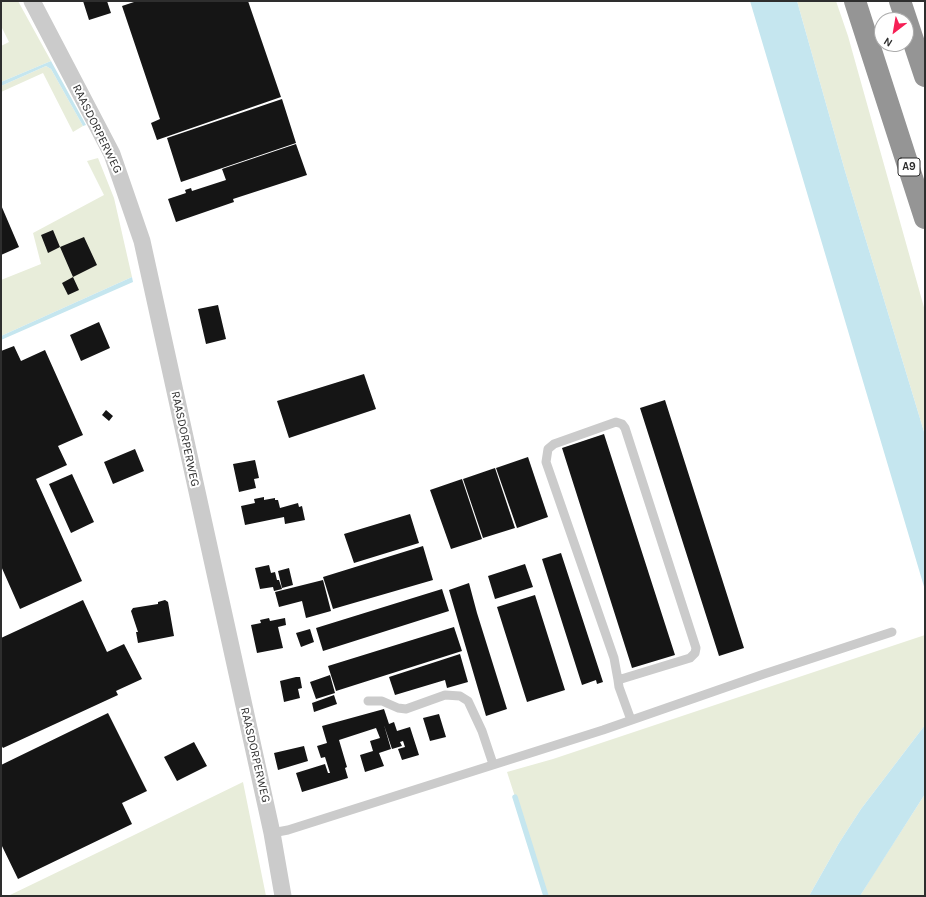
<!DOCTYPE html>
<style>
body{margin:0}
#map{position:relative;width:926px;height:897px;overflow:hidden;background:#fff;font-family:Karla,sans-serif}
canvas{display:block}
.frame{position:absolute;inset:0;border:2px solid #2e2e2e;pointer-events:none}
.north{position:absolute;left:874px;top:12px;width:40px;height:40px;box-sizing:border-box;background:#fff;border:1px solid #ababab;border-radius:50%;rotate:211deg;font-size:11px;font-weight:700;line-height:16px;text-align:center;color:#2e2e2e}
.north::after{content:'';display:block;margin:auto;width:14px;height:18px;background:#f62056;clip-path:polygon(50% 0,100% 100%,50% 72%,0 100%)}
</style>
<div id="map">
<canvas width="926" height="897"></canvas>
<div class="frame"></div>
<div class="north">N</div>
</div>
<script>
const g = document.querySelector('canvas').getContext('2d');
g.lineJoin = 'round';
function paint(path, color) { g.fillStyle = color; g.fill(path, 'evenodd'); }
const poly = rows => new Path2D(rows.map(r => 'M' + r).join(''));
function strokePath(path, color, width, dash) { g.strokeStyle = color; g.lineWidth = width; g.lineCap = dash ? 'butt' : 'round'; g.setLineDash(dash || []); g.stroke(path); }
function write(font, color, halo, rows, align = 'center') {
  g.font = font + ' Karla,sans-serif'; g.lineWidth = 4; g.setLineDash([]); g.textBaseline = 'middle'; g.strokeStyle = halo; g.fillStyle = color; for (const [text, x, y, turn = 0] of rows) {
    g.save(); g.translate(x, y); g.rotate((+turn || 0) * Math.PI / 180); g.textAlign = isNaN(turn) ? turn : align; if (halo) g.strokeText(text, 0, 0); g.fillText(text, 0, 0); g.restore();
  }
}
paint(poly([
 [1,1,18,1,51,61,1,82,1,46,9,42,1,26],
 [797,1,836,1,848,36,925,311,925,435,845,171],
 [46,66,51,69,83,126,73,132,43,73,1,92,1,86],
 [98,158,114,198,132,277,1,336,1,280,41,264,33,233,104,195,87,161],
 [925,635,925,725,861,809,839,843,809,896,547,896,507,772,553,759],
 [243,782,266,896,8,896,130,837],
 [925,794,925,896,860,896,873,875]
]), '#e8edda');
paint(poly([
 [750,1,797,1,845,171,925,435,925,590],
 [51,61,86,125,83,126,51,69,46,66,1,86,1,82],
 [132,277,133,282,1,340,1,336],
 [925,725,925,794,860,896,809,896,839,843,861,809]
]), '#c5e6ef');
strokePath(poly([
 [515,797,546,896]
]), '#c5e6ef', 5.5);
paint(poly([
 [83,1,107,1,111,13,89,20],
 [137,1,248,1,281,97,157,140,151,123,160,119,122,6],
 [282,99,296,143,181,182,167,138],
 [296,144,307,175,233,199,234,202,176,222,168,199,186,193,185,190,191,188,192,191,226,180,222,169],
 [1,205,19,247,1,255],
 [53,230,60,247,48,253,41,235],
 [84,237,97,265,73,277,60,247],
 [73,277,79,290,68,295,62,283],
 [218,305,226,339,206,344,198,309],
 [99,322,110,348,81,361,70,335],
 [14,346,21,361,45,350,83,435,58,446,67,465,36,479,82,581,20,609,1,566,1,351],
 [364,374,376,409,289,438,277,401],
 [665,400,744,648,719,656,640,408],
 [106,410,113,416,109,421,102,415],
 [604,434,675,655,632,668,562,448],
 [135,449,144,471,113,484,104,462],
 [528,457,548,517,517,528,496,468],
 [255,460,259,478,254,479,256,488,239,492,233,464],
 [495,468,515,528,483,538,463,479],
 [72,474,94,522,71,533,49,484],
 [462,479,482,539,451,549,430,490],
 [264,497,264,500,275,498,275,500,278,500,280,508,298,503,299,507,302,506,305,520,285,524,284,517,245,525,241,506,255,503,254,499],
 [410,514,419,543,354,563,344,534],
 [423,546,433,580,333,609,323,577],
 [561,553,603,682,597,684,596,680,582,685,542,559],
 [525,564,533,587,495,599,488,576],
 [269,565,271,573,275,572,277,580,279,580,282,589,274,591,273,587,260,589,255,568],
 [289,568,293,585,282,588,278,571],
 [323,580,331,611,306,618,302,601,279,607,275,592],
 [469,583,477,613,507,709,486,716,449,590],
 [442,589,449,611,323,651,316,628],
 [535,595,565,690,527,702,497,607],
 [83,600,107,652,124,644,142,679,118,690,116,691,118,695,3,748,1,745,1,638],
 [165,600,168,602,174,636,138,643,136,632,138,632,131,611,133,608,158,604,158,602],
 [269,618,270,621,285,618,286,625,278,627,283,648,257,653,251,625,261,623,260,620],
 [454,627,462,651,336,691,328,666],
 [310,629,314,642,301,647,296,633],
 [460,654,468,682,447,688,445,680,395,695,389,677],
 [330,675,335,693,316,699,310,682],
 [296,677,300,677,302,688,298,689,300,698,284,702,280,681],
 [334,695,337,704,314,712,312,703],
 [384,709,389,724,394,722,397,731,410,727,419,755,402,760,398,749,405,747,403,741,400,742,402,746,392,749,384,725,391,749,379,753,384,766,365,772,360,755,373,751,370,741,380,738,376,728,339,740,347,767,345,768,348,778,302,792,296,773,325,764,328,773,330,773,325,757,321,758,317,746,327,743,322,726],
 [108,713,147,791,122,803,132,824,18,879,1,844,1,765],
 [439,714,446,737,430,741,423,718],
 [194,742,207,766,177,781,164,757],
 [304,746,308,761,278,770,274,753]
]), '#151515');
strokePath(poly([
 [618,680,690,658,695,653,696,648,625,428,622,424,616,422,554,444,548,449,546,462,614,658,618,680,619,687,631,720],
 [368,701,382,701,398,708,406,709,445,695,460,696,468,701,482,731,493,764],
 [272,833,288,830,603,730,764,674,892,632]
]), '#cbcbcb', 9);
strokePath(poly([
 [32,1,112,154,142,241,272,833,283,896]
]), '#cbcbcb', 17);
strokePath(poly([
 [855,1,925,218],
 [900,1,925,76]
]), '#959595', 22);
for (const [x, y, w] of [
 [909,167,22]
]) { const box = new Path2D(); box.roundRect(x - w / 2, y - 9, w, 18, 3); g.fillStyle = '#fff'; g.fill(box); strokePath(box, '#2e2e2e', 1); }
write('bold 11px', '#2e2e2e', null, [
 ["A9",909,167]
]);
write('12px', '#2e2e2e', '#fff', [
 ["RAASDORPERWEG",97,129,64],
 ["RAASDORPERWEG",185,439,78],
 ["RAASDORPERWEG",255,755,77]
]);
</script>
